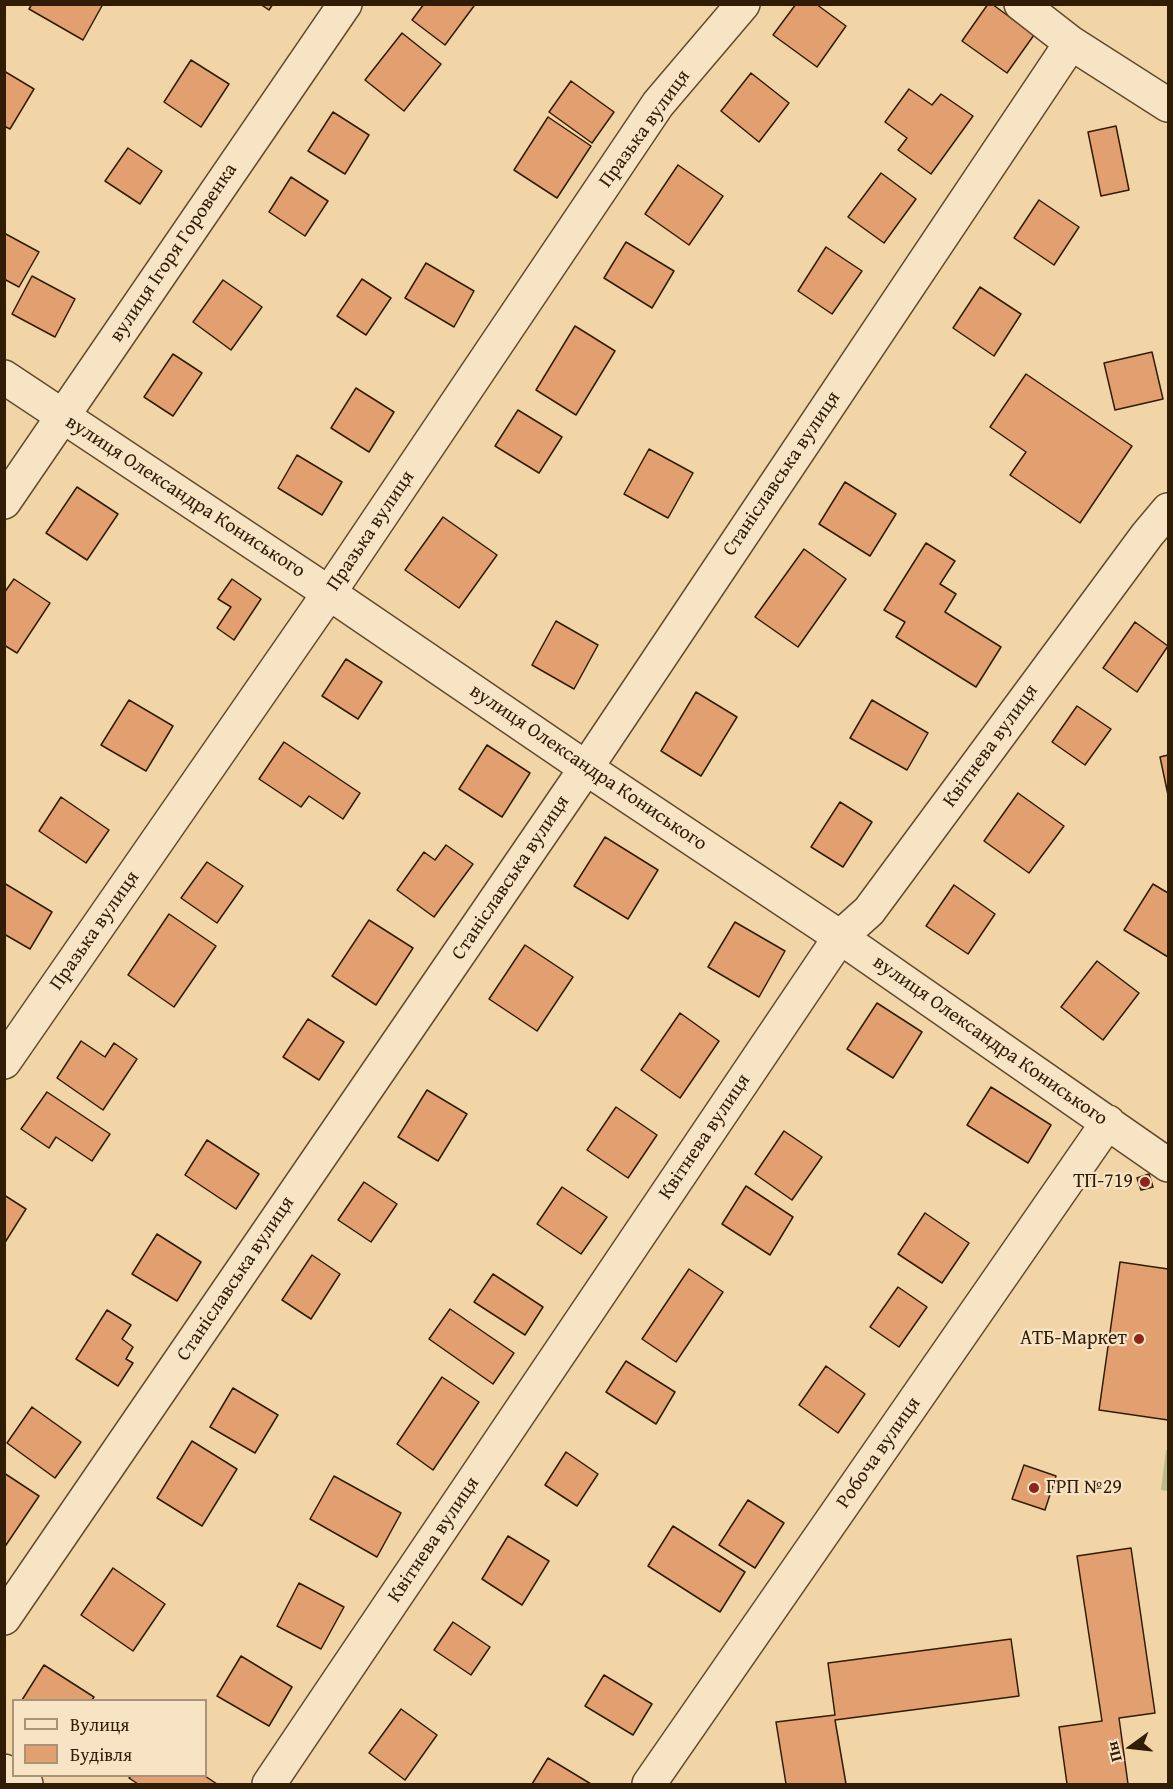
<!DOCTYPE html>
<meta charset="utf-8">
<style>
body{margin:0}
#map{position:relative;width:1173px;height:1789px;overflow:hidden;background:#f2d5a6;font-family:"Gentium Book Plus",serif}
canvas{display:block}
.frame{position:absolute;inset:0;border:6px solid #311c05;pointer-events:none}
.legend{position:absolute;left:12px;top:1699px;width:195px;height:78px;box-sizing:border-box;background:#f7e4c5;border:2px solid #a89478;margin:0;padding:8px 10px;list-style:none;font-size:18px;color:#311c05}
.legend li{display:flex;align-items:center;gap:12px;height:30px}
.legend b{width:30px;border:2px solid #a89478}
.north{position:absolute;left:1101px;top:1717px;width:60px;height:60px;-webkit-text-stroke:4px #f7e4c5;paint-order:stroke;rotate:255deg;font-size:16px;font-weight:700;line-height:24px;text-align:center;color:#311c05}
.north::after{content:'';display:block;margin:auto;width:21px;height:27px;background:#311c05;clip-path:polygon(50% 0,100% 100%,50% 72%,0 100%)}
</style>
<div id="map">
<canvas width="1173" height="1789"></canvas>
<div class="frame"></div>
<ul class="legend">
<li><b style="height:8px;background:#f7e4c5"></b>Вулиця</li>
<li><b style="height:16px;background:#e29f70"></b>Будівля</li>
</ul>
<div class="north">Пн</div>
</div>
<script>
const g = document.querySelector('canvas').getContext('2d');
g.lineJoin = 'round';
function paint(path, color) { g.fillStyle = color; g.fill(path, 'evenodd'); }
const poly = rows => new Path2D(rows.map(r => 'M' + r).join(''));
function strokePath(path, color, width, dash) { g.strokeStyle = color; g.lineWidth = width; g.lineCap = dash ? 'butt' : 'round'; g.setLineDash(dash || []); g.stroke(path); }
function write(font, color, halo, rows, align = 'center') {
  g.font = font + ' "Gentium Book Plus",serif'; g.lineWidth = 4.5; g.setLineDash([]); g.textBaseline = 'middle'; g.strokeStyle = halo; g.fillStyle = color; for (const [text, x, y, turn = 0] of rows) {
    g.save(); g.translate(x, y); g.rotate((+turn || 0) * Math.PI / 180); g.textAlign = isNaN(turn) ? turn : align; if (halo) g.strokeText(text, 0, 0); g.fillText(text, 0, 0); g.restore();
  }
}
paint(poly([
 [1166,1450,1168,1450,1168,1491,1161,1490]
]), '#bcbd86');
const building = poly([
 [32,4,103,4,83,40,29,9,32,4],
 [260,4,273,4,269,10,260,4],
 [424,4,472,4,474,6,445,45,412,20,424,4],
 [796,4,816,4,846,26,817,67,773,35,796,4],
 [988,4,992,4,1034,35,1007,73,962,41,988,4],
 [402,33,441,64,404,111,365,80,402,33],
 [191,60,229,84,201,127,164,102,191,60],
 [4,71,34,89,10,129,4,126,4,71],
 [751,73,789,103,759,142,721,111,751,73],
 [571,81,614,112,592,143,549,112,571,81],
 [909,89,932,105,941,94,973,116,931,174,898,150,907,138,885,122,909,89],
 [333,112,369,135,345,174,308,151,333,112],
 [548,117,591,146,557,198,514,170,548,117],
 [1116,126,1129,190,1101,196,1088,132,1116,126],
 [128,148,162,171,140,204,105,181,128,148],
 [678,165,723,196,689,245,645,214,678,165],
 [881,173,916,199,884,243,848,217,881,173],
 [291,177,328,201,305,236,269,212,291,177],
 [1039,200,1079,227,1054,265,1014,238,1039,200],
 [4,233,39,252,19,287,4,279,4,233],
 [626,242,674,271,652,308,604,278,626,242],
 [826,247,862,271,832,314,798,291,826,247],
 [426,263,474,291,454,327,405,298,426,263],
 [32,276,75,299,55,337,12,314,32,276],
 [362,279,391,298,366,335,337,316,362,279],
 [223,280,262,307,231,350,193,322,223,280],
 [980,287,1021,314,994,356,953,328,980,287],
 [575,326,615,351,576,415,536,390,575,326],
 [1152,352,1163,399,1115,410,1104,363,1152,352],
 [173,354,202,373,173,416,144,397,173,354],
 [1026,374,1132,446,1080,523,1010,475,1026,452,990,427,1026,374],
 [356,388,394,412,369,452,331,428,356,388],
 [518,410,562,437,539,473,495,446,518,410],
 [649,449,693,473,668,518,624,494,649,449],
 [297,455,342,482,322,515,278,488,297,455],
 [845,482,896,514,870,556,819,524,845,482],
 [77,487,118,514,87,560,46,533,77,487],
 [443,517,497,555,459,608,405,570,443,517],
 [926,543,955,561,940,584,956,594,945,612,1001,647,976,687,896,637,905,622,884,610,926,543],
 [804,549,846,579,798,647,755,617,804,549],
 [14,579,50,603,17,653,4,645,4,593,14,579],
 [232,579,261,599,234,640,217,628,231,607,218,599,232,579],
 [556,621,598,645,574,689,532,665,556,621],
 [1135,622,1168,646,1137,692,1103,668,1135,622],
 [346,659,382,682,358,719,322,696,346,659],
 [696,692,737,717,701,776,661,751,696,692],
 [129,700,173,726,146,771,101,745,129,700],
 [872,700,928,733,907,770,850,738,872,700],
 [1077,706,1111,729,1085,765,1052,742,1077,706],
 [284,742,360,793,343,819,309,796,301,807,259,779,284,742],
 [487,745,530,773,502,817,459,789,487,745],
 [1168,755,1168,795,1160,757,1168,755],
 [1018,793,1064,826,1029,873,984,841,1018,793],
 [61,797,109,830,86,863,39,831,61,797],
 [840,802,872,822,843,867,811,847,840,802],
 [605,837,658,870,628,919,574,886,605,837],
 [446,845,473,864,434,917,397,890,424,852,435,860,446,845],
 [207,862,243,886,217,923,181,898,207,862],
 [4,883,52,912,30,949,4,934,4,883],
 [1153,884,1168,893,1168,957,1124,930,1153,884],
 [954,885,995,914,968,954,926,926,954,885],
 [169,914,216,946,174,1007,128,975,169,914],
 [369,920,413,948,376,1005,332,976,369,920],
 [735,922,785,951,759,997,708,967,735,922],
 [525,945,573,977,537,1031,489,999,525,945],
 [1097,961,1139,993,1103,1040,1061,1007,1097,961],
 [877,1003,922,1032,893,1078,847,1049,877,1003],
 [680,1013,719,1041,680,1098,641,1070,680,1013],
 [308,1019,344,1042,319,1080,283,1057,308,1019],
 [81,1041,105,1057,114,1043,137,1059,103,1110,57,1078,81,1041],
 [991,1087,1051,1125,1028,1163,967,1125,991,1087],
 [427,1090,467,1114,438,1161,398,1137,427,1090],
 [47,1092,110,1134,92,1161,56,1137,49,1148,21,1129,47,1092],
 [616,1107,657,1135,628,1178,587,1150,616,1107],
 [784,1131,822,1157,792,1200,755,1174,784,1131],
 [207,1140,259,1174,236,1209,185,1175,207,1140],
 [1149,1174,1153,1187,1141,1190,1137,1178,1149,1174],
 [364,1182,397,1204,371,1242,338,1220,364,1182],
 [746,1186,793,1217,770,1255,722,1224,746,1186],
 [562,1187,607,1217,581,1254,537,1224,562,1187],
 [4,1195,26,1209,4,1244,4,1195],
 [925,1213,969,1243,942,1283,898,1254,925,1213],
 [157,1234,201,1262,177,1301,132,1274,157,1234],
 [312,1255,340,1274,311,1319,282,1300,312,1255],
 [1120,1262,1168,1269,1168,1420,1099,1410,1120,1262],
 [689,1269,723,1292,676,1362,642,1339,689,1269],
 [493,1274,543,1307,525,1335,474,1302,493,1274],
 [898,1287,927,1307,899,1347,870,1327,898,1287],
 [450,1309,514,1353,493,1384,429,1339,450,1309],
 [107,1310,131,1325,122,1339,133,1347,126,1359,133,1363,118,1386,76,1359,107,1310],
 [626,1361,675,1392,656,1424,606,1392,626,1361],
 [826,1366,865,1394,838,1433,799,1405,826,1366],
 [442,1377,479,1402,433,1470,397,1444,442,1377],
 [233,1388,278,1415,255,1453,210,1427,233,1388],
 [32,1407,81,1442,55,1478,7,1443,32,1407],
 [192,1441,237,1469,202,1526,157,1498,192,1441],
 [566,1452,598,1474,577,1506,545,1485,566,1452],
 [1024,1465,1056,1476,1045,1510,1012,1499,1024,1465],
 [4,1473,39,1496,4,1548,4,1473],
 [334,1476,401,1513,377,1557,310,1519,334,1476],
 [748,1500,784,1523,755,1568,719,1545,748,1500],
 [673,1526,745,1572,720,1612,648,1566,673,1526],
 [508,1536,549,1561,522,1605,482,1579,508,1536],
 [1131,1548,1155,1713,1119,1718,1128,1784,1067,1784,1059,1727,1102,1721,1077,1556,1131,1548],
 [113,1568,165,1604,133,1651,81,1615,113,1568],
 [299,1583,344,1607,321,1649,277,1626,299,1583],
 [453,1622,490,1647,471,1675,434,1650,453,1622],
 [1011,1639,1019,1696,835,1720,846,1784,786,1784,776,1722,835,1715,828,1663,1011,1639],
 [241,1656,292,1687,269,1726,217,1696,241,1656],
 [44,1665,94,1697,92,1700,22,1700,44,1665],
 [604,1675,652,1704,633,1735,585,1706,604,1675],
 [401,1709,437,1735,405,1780,369,1753,401,1709],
 [548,1758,591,1784,532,1784,548,1758],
 [131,1776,205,1776,217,1784,138,1784,129,1778,131,1776]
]);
paint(building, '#e29f70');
strokePath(building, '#311c05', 1.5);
const minor = poly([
 [1021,4,1071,43,1168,105],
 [4,377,329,593,586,768,840,937,1168,1165],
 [4,502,345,4],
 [4,1062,329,593,658,104,743,4],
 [4,1618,586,768,1071,43],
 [4,1771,26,1784],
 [269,1784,840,937,869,911,1147,535,1168,510],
 [649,1784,1108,1122]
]);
strokePath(minor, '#614a2d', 36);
strokePath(minor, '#f7e4c5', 33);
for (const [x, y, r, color] of [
 [1145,1182,6,"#8f2418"],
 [1139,1339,6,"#8f2418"],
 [1034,1488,6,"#8f2418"]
]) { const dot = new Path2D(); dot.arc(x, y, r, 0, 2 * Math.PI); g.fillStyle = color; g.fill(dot); strokePath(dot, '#f7e4c5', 2); }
write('20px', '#311c05', '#f7e4c5', [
 ["Празька вулиця",645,129,-54],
 ["вулиця Ігоря Горовенка",174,253,-56],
 ["Станіславська вулиця",782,474,-56],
 ["вулиця Олександра Кониського",185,497,33],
 ["Празька вулиця",371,531,-56],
 ["Квітнева вулиця",991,746,-54],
 ["вулиця Олександра Кониського",588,768,34],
 ["Станіславська вулиця",511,878,-56],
 ["Празька вулиця",95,931,-55],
 ["вулиця Олександра Кониського",990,1041,35],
 ["Квітнева вулиця",705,1137,-56],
 ["Станіславська вулиця",236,1279,-56],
 ["Робоча вулиця",879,1453,-55],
 ["Квітнева вулиця",434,1540,-56]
]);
write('20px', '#311c05', '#f7e4c5', [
 ["ТП-719",1133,1182],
 ["АТБ-Маркет",1127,1339],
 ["ГРП №29",1046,1488,"left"]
], 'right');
</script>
